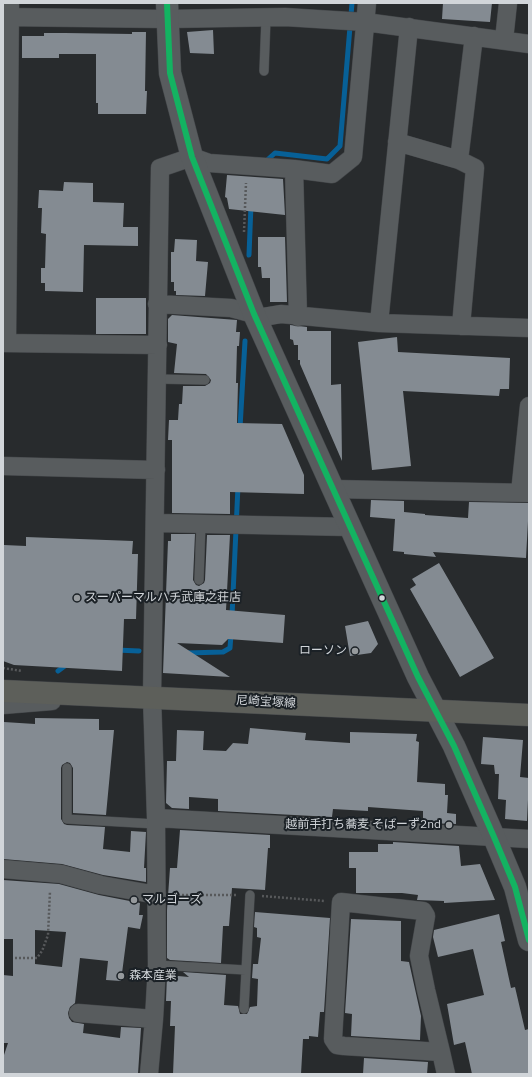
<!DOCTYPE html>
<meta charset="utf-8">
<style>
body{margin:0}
#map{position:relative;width:532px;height:1077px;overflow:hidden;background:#282b2d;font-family:"IBM Plex Sans",sans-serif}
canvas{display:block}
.frame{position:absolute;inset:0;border:4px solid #d1d5d9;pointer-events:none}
</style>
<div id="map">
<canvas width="532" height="1077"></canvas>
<div class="frame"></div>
</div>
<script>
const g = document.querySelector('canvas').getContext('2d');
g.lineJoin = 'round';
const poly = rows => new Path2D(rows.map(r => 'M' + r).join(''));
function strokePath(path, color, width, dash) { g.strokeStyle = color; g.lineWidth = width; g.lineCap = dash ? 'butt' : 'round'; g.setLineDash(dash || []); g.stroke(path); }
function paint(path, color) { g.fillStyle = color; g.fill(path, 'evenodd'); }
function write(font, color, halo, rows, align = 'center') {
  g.font = font + ' "IBM Plex Sans","Noto Sans JP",sans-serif'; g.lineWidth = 4; g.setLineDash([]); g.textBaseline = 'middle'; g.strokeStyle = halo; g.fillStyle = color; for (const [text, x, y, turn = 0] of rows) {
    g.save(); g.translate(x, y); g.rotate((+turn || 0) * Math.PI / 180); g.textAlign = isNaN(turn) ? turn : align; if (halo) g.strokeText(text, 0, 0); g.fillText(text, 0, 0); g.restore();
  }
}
strokePath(poly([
 [265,162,275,153,327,159,340,146,352,3],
 [249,255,251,205],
 [240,428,245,341],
 [232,616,238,486],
 [116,650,139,651],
 [186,653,223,652,230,648,231,634],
 [58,671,66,665]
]), '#076097', 5);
paint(poly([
 [443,3,492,3,490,22,442,19],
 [213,30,214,54,190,53,187,32],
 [132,32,146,32,145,91,147,91,146,114,98,114,98,103,96,103,96,54,59,54,59,58,22,58,22,36,44,36,44,33,65,33,132,34],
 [227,175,283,179,285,215,229,209,227,198,225,197],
 [64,182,93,183,93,202,124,203,123,227,138,227,138,246,84,245,83,292,45,291,45,283,41,283,41,268,45,268,46,234,41,233,42,208,38,208,39,190,63,191],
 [258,237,285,237,287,302,270,302,270,278,262,278,261,267,258,267],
 [175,239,197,240,196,261,208,262,205,296,176,295,176,291,174,291,174,282,171,282,171,252,174,252],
 [96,298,146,298,146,334,96,334],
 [172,315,237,320,236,332,240,332,239,346,237,346,236,383,238,383,237,423,282,424,304,475,304,494,230,492,230,514,172,513,172,440,168,440,169,420,178,420,179,404,182,404,183,386,205,386,210,383,211,380,206,374,174,373,177,344,168,342,168,319],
 [290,325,307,327,307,331,331,331,331,385,341,384,342,461,300,364,300,360,298,360,298,345,294,345,293,340,290,339],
 [397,337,398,352,510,358,509,389,500,389,499,396,403,391,411,466,372,470,358,342],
 [371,500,404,501,404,512,425,514,425,515,468,518,469,502,529,503,526,558,433,552,436,557,404,554,404,552,393,551,395,519,370,517],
 [171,534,195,534,193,580,196,585,199,586,204,583,205,580,207,535,230,535,226,610,285,615,283,643,228,639,222,645,177,643,230,677,163,673,168,541,171,541],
 [26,537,133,541,132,554,138,554,136,619,124,619,122,671,14,665,3,661,4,545,26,546],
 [439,563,494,658,460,677,410,589,416,585,412,579],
 [368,621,378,644,371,653,350,656,345,626],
 [35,718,99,719,99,730,114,730,106,815,73,813,73,768,70,763,67,762,62,765,61,768,61,819,64,824,67,825,105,827,103,849,130,852,131,831,146,832,144,868,146,868,146,882,103,875,62,864,3,859,4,722,35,724],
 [250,728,306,733,305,740,350,743,350,732,417,734,416,741,419,742,417,782,445,784,445,795,448,795,447,813,456,814,456,824,423,823,423,811,368,807,368,811,333,809,332,817,218,811,218,799,189,797,189,809,172,808,166,803,167,761,176,761,177,730,204,731,203,750,226,751,233,743,248,744],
 [483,737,523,740,520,777,529,778,527,821,505,819,506,800,498,799,499,774,495,774,494,765,481,764],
 [180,830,270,835,270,848,268,848,265,890,232,888,229,926,223,926,221,963,170,960,167,958,167,910,170,868,177,868],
 [393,842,459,846,461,866,480,864,495,900,444,903,444,901,417,900,418,895,402,893,356,893,356,868,349,868,349,852,378,852,378,844,393,844],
 [3,880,59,884,99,895,140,903,139,915,143,915,140,929,128,927,121,981,106,980,108,961,80,958,75,1003,70,1007,68,1013,69,1018,72,1022,84,1024,83,1033,120,1038,121,1027,141,1028,138,1074,3,1074,3,1058,8,1043,3,1043,3,975,13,976,13,939,3,939],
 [35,930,66,932,62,967,35,964],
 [255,912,330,918,324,1012,320,1012,318,1037,309,1036,309,1039,303,1039,301,1074,173,1074,175,1026,170,1026,171,1001,166,1001,167,975,189,977,183,972,226,975,224,1005,238,1006,240,1014,247,1014,250,1007,257,1006,258,979,252,978,253,964,258,964,261,938,257,937,257,928,254,927],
 [499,914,505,941,501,942,511,988,515,987,525,1030,529,1029,529,1074,472,1074,465,1042,454,1045,447,1004,484,995,473,949,438,957,433,937,434,930],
 [351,919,401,921,401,961,409,962,421,1016,420,1040,351,1036,352,1014,345,1013],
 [364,1058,428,1062,427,1074,363,1074]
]), '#848b92');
const lane = poly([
 [264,71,266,18],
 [158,379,205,380],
 [199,580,201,524],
 [67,768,67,819,156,824],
 [157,965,246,970],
 [244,1009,250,895]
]);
const street = poly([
 [3,17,167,19,285,17,365,22,529,44],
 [504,40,508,3],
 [397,142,459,160],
 [157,304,231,308,254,314],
 [298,317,294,169,332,174,353,157,367,3],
 [257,318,281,314,379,323,529,328],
 [379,323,409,27],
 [461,326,475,168,459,160,474,36],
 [3,343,158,345],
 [7,343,10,3],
 [3,466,156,470],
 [333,489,529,493],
 [520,493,529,406],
 [156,523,350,527],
 [3,705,52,701],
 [156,818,529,839],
 [3,869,61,874,101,885,157,895],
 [78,1013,154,1019],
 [441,1052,344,1046,337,1045,333,1039,341,902,423,911,426,916,419,956,426,990,441,1052,446,1074],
 [149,1074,154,1019,157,965,156,818,152,697,160,168,192,157,209,163,294,169]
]);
const secondary = poly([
 [167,3,170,73,192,157,254,314,418,677,454,746,494,837,515,887,529,940]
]);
const primary = poly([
 [3,691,529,715]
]);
strokePath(lane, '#434649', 10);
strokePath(street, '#434649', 19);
strokePath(secondary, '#434649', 23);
strokePath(primary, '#434649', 23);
strokePath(poly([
 [244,232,246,183],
 [3,668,22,671],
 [174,895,237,895],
 [262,896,325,901],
 [15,958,37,958,42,951,48,935,50,891]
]), '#57595b', 2.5, [2, 2]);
strokePath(lane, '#585c5e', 9);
strokePath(street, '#585c5e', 18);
strokePath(secondary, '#585c5e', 22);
strokePath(primary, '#5d5f5a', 22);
strokePath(poly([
 [167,3,170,73,192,157,254,314,418,677,454,746,494,837,515,887,529,940]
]), '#13b361', 6);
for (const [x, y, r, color] of [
 [77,598,4,"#969a9d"],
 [382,598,3.5,"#d1d5d9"],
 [355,651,4,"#969a9d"],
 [449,825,4,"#969a9d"],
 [134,900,4,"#969a9d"],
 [121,976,4,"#969a9d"]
]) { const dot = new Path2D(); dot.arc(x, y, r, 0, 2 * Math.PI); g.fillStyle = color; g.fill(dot); strokePath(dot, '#1b2126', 1.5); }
write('12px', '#d1d5d9', '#1b2126', [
 ["スーパーマルハチ武庫之荘店",85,598],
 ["ローソン",347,651,"right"],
 ["越前手打ち蕎麦 そばーず2nd",441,825,"right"],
 ["マルゴーズ",142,900],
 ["森本産業",129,976]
], 'left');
write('12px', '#d1d5d9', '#1b2126', [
 ["尼崎宝塚線",266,702,3]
]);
</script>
